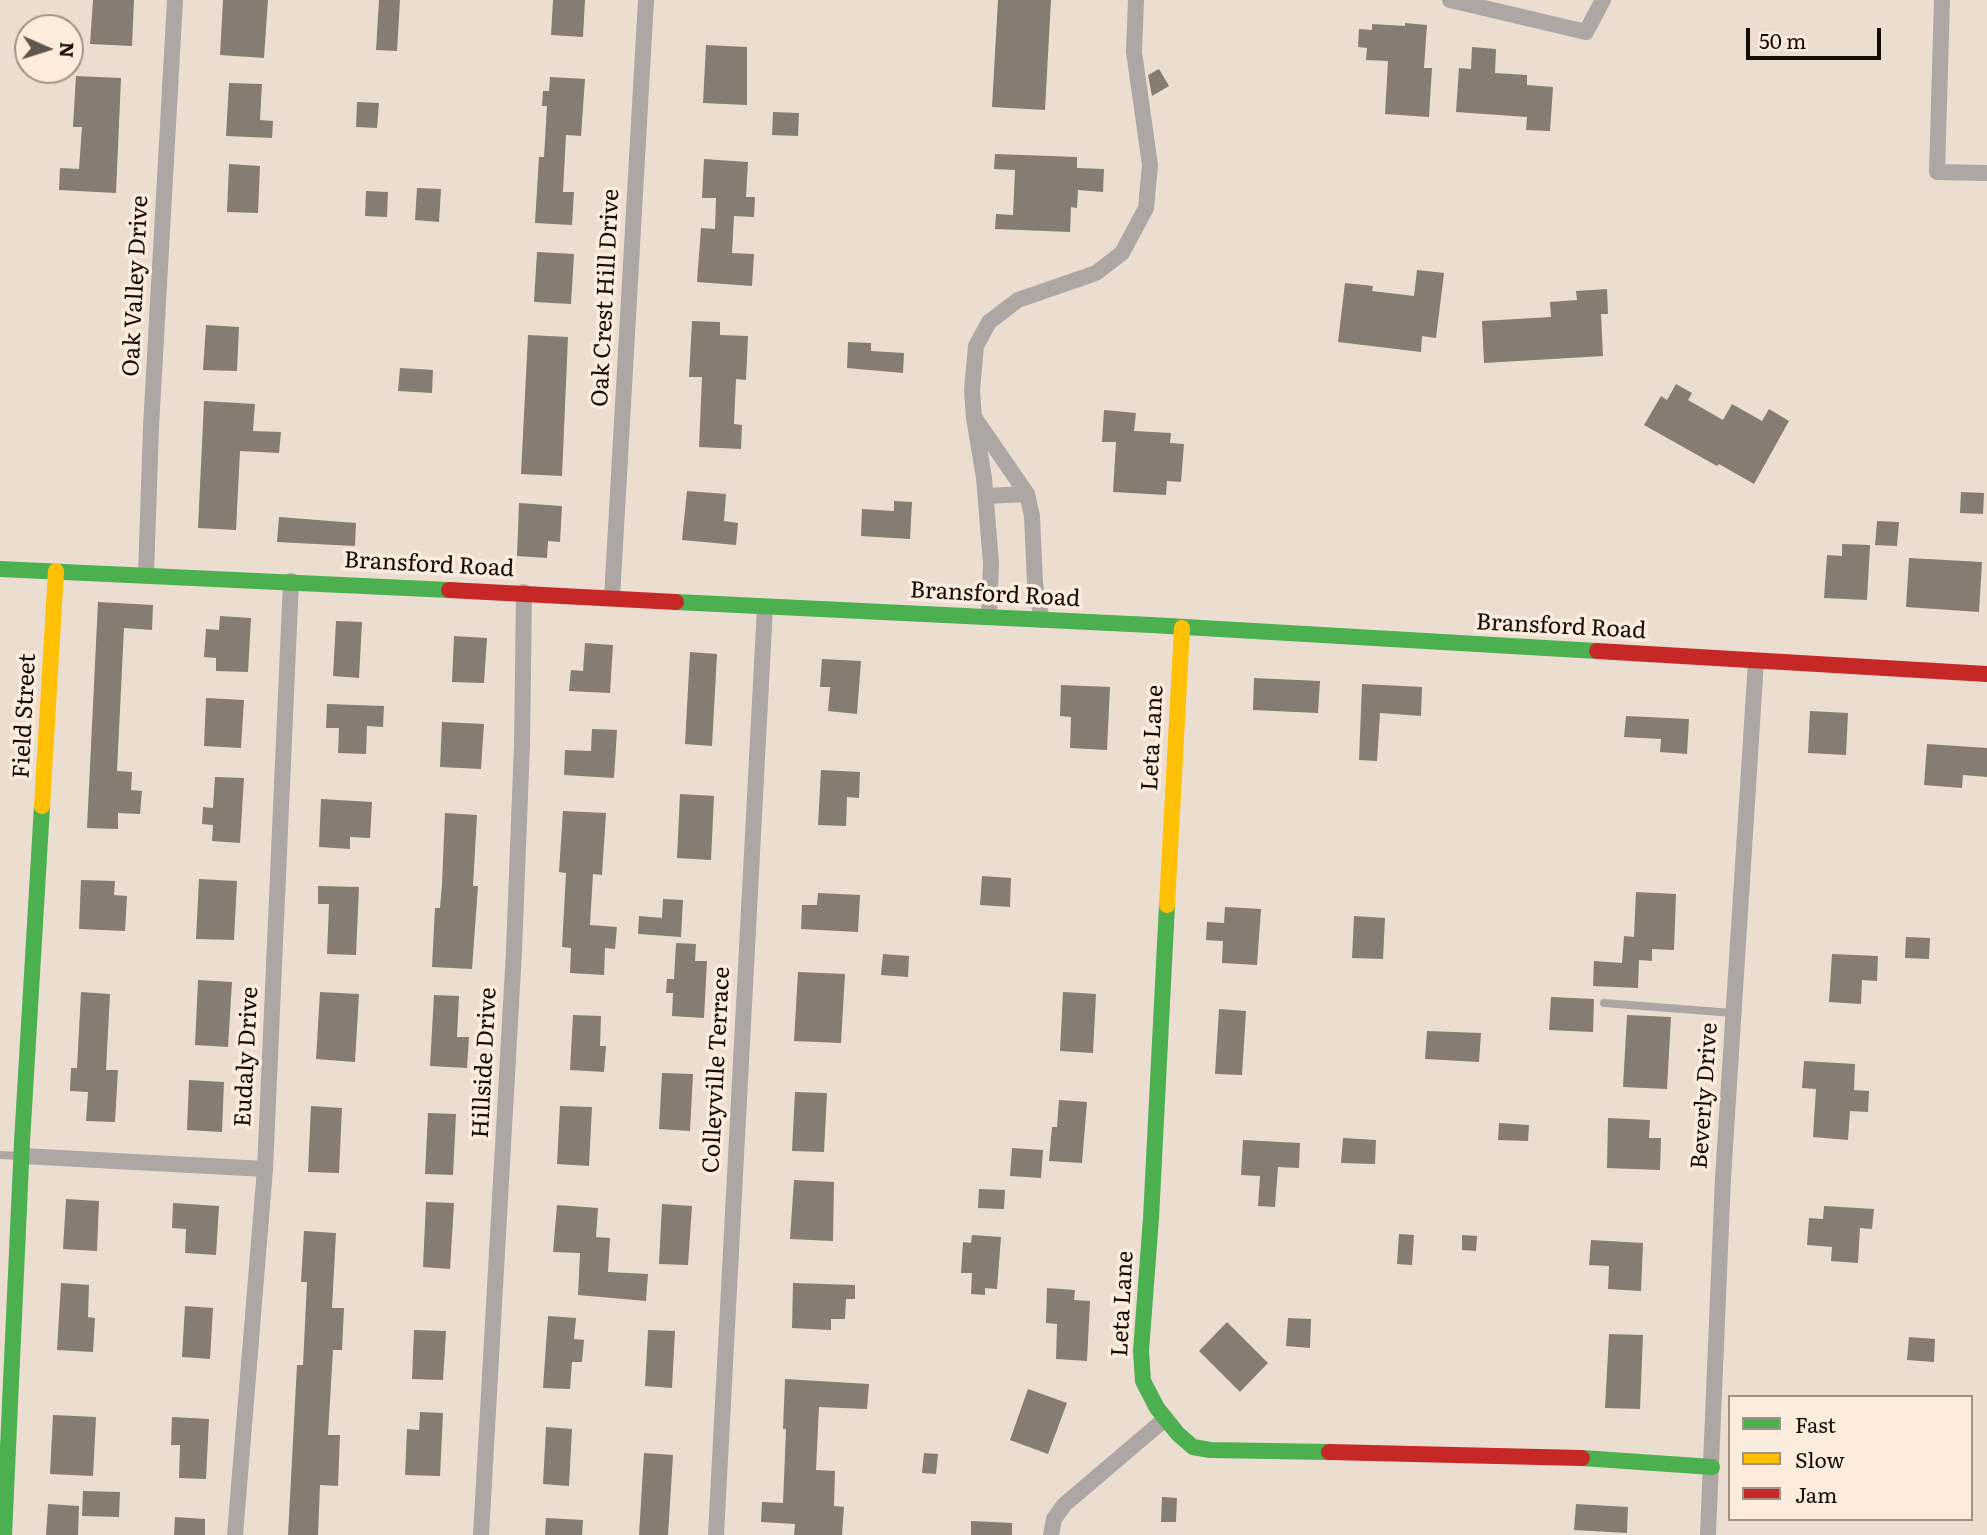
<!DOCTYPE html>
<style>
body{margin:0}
#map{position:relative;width:1987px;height:1535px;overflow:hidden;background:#ebded1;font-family:Literata,serif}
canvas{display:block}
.legend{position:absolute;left:1728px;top:1395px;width:245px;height:126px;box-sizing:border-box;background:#fbecde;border:2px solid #9f9287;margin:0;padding:9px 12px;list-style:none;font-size:21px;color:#140c05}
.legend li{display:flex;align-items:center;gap:14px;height:35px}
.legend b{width:35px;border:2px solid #9f9287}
.north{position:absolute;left:14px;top:14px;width:70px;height:70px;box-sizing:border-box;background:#fbecde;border:2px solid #9f9287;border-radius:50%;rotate:93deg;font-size:19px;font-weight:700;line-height:28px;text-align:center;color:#140c05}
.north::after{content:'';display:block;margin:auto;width:24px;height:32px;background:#5f564c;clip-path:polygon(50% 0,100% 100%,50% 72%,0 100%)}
.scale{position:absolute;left:1746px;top:28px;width:135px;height:32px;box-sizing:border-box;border:4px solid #140c05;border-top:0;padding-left:9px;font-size:21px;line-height:24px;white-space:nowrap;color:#140c05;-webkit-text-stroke:5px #fbecde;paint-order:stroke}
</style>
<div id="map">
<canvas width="1987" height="1535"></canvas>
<ul class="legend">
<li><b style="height:9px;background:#4caf50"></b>Fast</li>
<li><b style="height:9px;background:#ffc107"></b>Slow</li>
<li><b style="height:9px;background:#c62828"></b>Jam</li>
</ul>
<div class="north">N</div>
<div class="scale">50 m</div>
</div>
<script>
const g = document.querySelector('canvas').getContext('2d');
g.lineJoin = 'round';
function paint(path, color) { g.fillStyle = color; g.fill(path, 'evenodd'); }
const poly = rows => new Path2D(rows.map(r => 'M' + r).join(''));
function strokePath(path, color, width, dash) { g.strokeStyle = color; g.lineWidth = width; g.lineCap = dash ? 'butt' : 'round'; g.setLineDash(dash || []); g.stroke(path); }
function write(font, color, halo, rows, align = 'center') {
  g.font = font + ' Literata,serif'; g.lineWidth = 7; g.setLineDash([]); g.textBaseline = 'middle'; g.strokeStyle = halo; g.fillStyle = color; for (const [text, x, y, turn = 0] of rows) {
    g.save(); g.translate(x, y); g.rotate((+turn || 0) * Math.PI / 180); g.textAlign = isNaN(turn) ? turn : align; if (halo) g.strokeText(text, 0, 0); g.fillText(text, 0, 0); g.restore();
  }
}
paint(poly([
 [93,0,134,0,132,46,90,44],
 [223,0,268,0,264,58,220,55],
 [379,0,400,0,397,51,376,50],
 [553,0,585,0,583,37,551,35],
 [998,0,1051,0,1045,110,992,107],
 [1405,23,1427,25,1424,68,1432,68,1429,117,1385,114,1388,61,1366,60,1367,48,1358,47,1359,29,1372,30,1372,24,1405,26],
 [706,45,747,47,747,105,703,103],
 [1472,47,1496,49,1495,73,1527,75,1527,85,1553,87,1550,131,1526,130,1527,117,1456,112,1459,68,1471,69],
 [1159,69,1169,86,1152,96,1148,75],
 [76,76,121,78,116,193,59,190,60,168,79,169,82,127,73,127],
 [550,77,585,79,581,136,566,135,563,192,574,192,572,225,535,223,539,157,544,157,547,106,542,106,543,91,549,91],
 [229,83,262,84,260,120,273,121,272,138,226,136],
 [357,102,379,103,377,128,356,127],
 [773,112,799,113,798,136,772,135],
 [995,154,1077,157,1077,168,1104,169,1103,192,1078,190,1077,208,1071,207,1070,232,995,229,996,214,1013,215,1015,170,994,169],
 [704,159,748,162,746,197,755,197,754,217,734,216,732,253,754,254,752,286,697,282,701,228,715,229,716,198,702,198],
 [229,164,260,166,258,213,227,212],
 [417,188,441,189,439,222,415,220],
 [366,191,388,192,387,217,365,216],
 [537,252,574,254,571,304,534,302],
 [1417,270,1444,273,1436,338,1422,336,1421,352,1338,342,1345,283,1373,286,1372,291,1414,296],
 [1607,289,1608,314,1601,314,1603,356,1484,363,1482,321,1551,317,1550,302,1577,300,1576,291],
 [692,321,720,322,720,335,748,336,746,380,736,379,734,424,742,425,741,449,699,447,702,377,689,377],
 [206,325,239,327,237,371,203,370],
 [528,335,568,337,562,476,521,474],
 [848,342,871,343,871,351,904,353,903,373,847,368],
 [400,368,433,370,432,393,398,391],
 [1676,384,1692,393,1688,400,1723,420,1732,404,1762,421,1769,409,1789,421,1754,484,1719,464,1717,466,1644,425,1661,396,1667,400],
 [204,401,255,404,253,431,281,432,279,453,240,451,236,530,198,528],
 [1104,410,1136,413,1134,431,1171,433,1170,443,1184,444,1181,482,1167,481,1166,495,1113,492,1116,442,1102,442],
 [687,491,726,494,724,521,738,523,736,545,682,540],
 [1961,492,1984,493,1983,514,1960,513],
 [894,501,912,502,910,539,861,536,862,509,894,511],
 [519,503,562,506,560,542,548,541,547,558,517,556],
 [279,517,356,523,355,546,277,542],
 [1877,521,1899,522,1897,546,1875,545],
 [1842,544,1870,545,1867,600,1824,598,1827,555,1842,556],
 [1909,558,1982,562,1979,612,1906,607],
 [98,602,153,605,152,630,124,628,117,771,132,772,131,790,142,791,140,814,118,813,118,829,87,828],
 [220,616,251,618,248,672,216,671,216,658,204,657,206,629,219,630],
 [336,621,362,622,359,678,333,676],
 [454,636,487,638,484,683,452,682],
 [585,643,613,645,610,693,569,691,571,670,583,671],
 [690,652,717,654,712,746,685,744],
 [822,659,861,661,857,714,828,711,830,687,820,687],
 [1254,678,1320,681,1318,713,1253,710],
 [1362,684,1422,687,1421,716,1380,713,1377,761,1359,760],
 [1061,685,1110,687,1107,750,1070,748,1071,717,1060,716],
 [206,698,244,700,241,748,204,746],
 [327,704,384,706,383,727,367,726,366,754,338,753,339,728,326,728],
 [1810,711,1848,713,1846,755,1808,753],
 [1626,716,1689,719,1687,754,1660,752,1661,739,1624,737],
 [442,722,484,724,481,769,440,767],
 [592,729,617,730,614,778,564,775,565,750,591,751],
 [1927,744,1987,748,1987,777,1963,775,1962,788,1924,785],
 [821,770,860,772,859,798,847,797,846,826,818,825],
 [215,777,244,778,240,843,212,841,213,825,202,824,203,807,213,808],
 [680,794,714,796,711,860,677,858],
 [321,799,372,802,370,838,350,837,350,849,319,847],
 [563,811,606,813,602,875,593,874,590,925,617,927,615,949,605,948,604,975,570,973,571,948,562,947,566,873,559,872],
 [445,813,477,815,473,886,478,886,472,969,432,967,435,908,440,908,442,884],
 [982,876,1011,878,1010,907,980,905],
 [199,879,237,881,234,940,196,939],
 [81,880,115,881,114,895,127,896,125,931,79,929],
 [318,886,359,887,356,955,327,954,329,904,318,904],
 [1636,892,1676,894,1674,950,1652,949,1652,961,1639,960,1638,988,1593,986,1594,961,1622,963,1624,936,1634,937],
 [818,893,860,895,858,932,801,929,802,905,817,905],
 [663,899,683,900,681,937,638,934,639,916,662,918],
 [1225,907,1261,909,1257,965,1222,963,1223,941,1206,940,1207,922,1224,923],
 [1354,916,1385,918,1383,959,1352,958],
 [1906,937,1930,938,1929,959,1905,958],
 [676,943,696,944,695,961,707,961,704,1018,672,1016,673,993,666,993,667,979,674,979],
 [883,954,909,956,908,977,881,975],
 [1832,954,1878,956,1877,981,1862,980,1861,1004,1829,1002],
 [798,972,845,974,841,1043,794,1041],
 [198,980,232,982,228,1047,195,1045],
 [81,992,110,994,106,1070,118,1070,115,1122,86,1121,88,1092,70,1091,71,1068,77,1068],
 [320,992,359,994,355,1062,316,1059],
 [1063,992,1096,994,1093,1053,1060,1051],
 [434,995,459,996,457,1037,469,1037,467,1068,430,1066],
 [1551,997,1594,999,1593,1032,1549,1030],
 [1219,1009,1246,1011,1242,1075,1215,1074],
 [573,1015,601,1016,600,1046,606,1046,604,1072,570,1070],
 [1627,1015,1671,1017,1667,1089,1623,1087],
 [1427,1031,1481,1033,1479,1062,1425,1059],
 [1804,1061,1855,1064,1854,1090,1869,1091,1868,1112,1850,1111,1848,1140,1813,1137,1816,1089,1802,1088],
 [662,1073,693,1074,690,1131,659,1129],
 [189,1080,224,1082,222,1132,187,1130],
 [795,1092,827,1093,824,1152,792,1151],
 [1059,1100,1087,1102,1082,1163,1049,1161,1052,1127,1057,1127],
 [311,1106,342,1108,339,1173,308,1172],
 [560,1106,592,1107,589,1166,557,1164],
 [428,1113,456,1114,453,1175,425,1174],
 [1608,1118,1650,1120,1649,1138,1661,1138,1660,1170,1607,1168],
 [1499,1123,1529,1125,1528,1141,1498,1140],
 [1343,1138,1376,1140,1375,1164,1341,1163],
 [1243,1140,1300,1143,1299,1168,1278,1167,1275,1207,1258,1206,1260,1176,1241,1175],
 [1012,1148,1043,1150,1041,1178,1010,1176],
 [794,1180,834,1182,833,1241,790,1239],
 [979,1189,1005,1190,1004,1209,978,1208],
 [66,1199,99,1201,97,1251,63,1249],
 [426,1202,454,1203,450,1269,423,1267],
 [173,1203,219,1206,216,1255,185,1253,186,1229,172,1228],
 [662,1204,692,1206,688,1265,659,1264],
 [557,1205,598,1208,596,1237,610,1238,608,1272,648,1274,646,1301,578,1295,580,1253,553,1252],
 [1824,1206,1874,1209,1872,1229,1860,1228,1858,1263,1831,1261,1832,1247,1807,1245,1809,1218,1823,1219],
 [304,1231,336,1233,332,1308,344,1308,342,1350,333,1350,328,1435,340,1435,338,1486,320,1485,318,1535,288,1535,297,1365,303,1365,307,1282,301,1282],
 [1399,1234,1414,1235,1412,1265,1397,1264],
 [972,1235,1001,1237,997,1289,985,1288,985,1295,971,1294,972,1273,961,1273,963,1242,971,1243],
 [1462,1235,1477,1236,1476,1251,1462,1250],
 [1591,1240,1643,1243,1641,1291,1608,1289,1609,1266,1589,1265],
 [61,1283,89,1285,88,1317,95,1318,93,1352,57,1350],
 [793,1283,855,1285,855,1299,846,1299,845,1319,831,1319,831,1330,792,1328],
 [1047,1288,1075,1290,1074,1300,1090,1301,1087,1361,1056,1359,1057,1324,1046,1323],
 [185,1306,213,1308,210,1359,182,1357],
 [548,1316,576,1318,574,1339,584,1340,582,1362,572,1362,570,1389,543,1388],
 [1288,1318,1311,1319,1310,1348,1286,1346],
 [1227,1322,1268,1363,1240,1392,1199,1351],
 [414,1330,446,1331,443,1380,412,1379],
 [648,1330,675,1331,672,1388,645,1386],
 [1609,1334,1643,1335,1640,1409,1605,1408],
 [1909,1337,1935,1339,1934,1362,1907,1360],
 [785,1379,869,1384,867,1409,819,1407,816,1470,835,1471,834,1506,844,1507,842,1535,794,1535,795,1524,761,1522,762,1502,783,1503,786,1429,783,1429],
 [1028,1389,1067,1403,1048,1454,1010,1440],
 [420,1412,443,1413,440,1476,405,1475,407,1429,419,1430],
 [53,1415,96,1417,93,1476,50,1474],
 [172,1417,209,1419,206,1479,179,1478,180,1445,171,1445],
 [546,1427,572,1429,569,1486,543,1484],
 [644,1453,673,1455,668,1535,639,1535],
 [924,1453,938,1454,936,1474,922,1473],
 [83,1491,120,1492,119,1517,82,1516],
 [1162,1497,1177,1498,1176,1522,1161,1522],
 [48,1504,79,1506,78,1535,46,1535],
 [1576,1504,1628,1507,1627,1533,1574,1530],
 [175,1517,205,1519,205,1535,174,1535],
 [546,1518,583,1520,582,1535,545,1535],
 [971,1521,1012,1523,1012,1535,971,1535]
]), '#867c71');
strokePath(poly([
 [1604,1003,1733,1013],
 [0,1155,19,1156]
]), '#ada6a3', 8);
strokePath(poly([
 [1450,0,1586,32,1603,0],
 [1942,0,1937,172,1987,173],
 [976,420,1027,494,1032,516,1035,584,1042,620],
 [986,496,1027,494],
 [146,575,151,427,175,0],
 [612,598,646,0],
 [989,617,991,563,984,478,974,418,972,390,976,346,989,322,1018,300,1096,273,1122,253,1146,208,1150,165,1134,52,1136,0],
 [22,1156,265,1169],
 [235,1535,265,1169,291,581],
 [481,1535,514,951,522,744,524,592],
 [716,1535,765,607],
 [1051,1535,1054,1519,1064,1505,1165,1419],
 [1708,1535,1723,1178,1756,661]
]), '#ada6a3', 16);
strokePath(poly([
 [0,569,449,590],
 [676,602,1151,625,1597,651],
 [1167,905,1151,1218,1141,1351,1143,1381,1157,1408,1178,1434,1193,1447,1210,1450,1329,1452],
 [1582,1458,1712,1467],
 [4,1535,22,1142,42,806]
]), '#4caf50', 16);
strokePath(poly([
 [42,806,56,571],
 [1167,905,1182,628]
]), '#ffc107', 16);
strokePath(poly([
 [449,590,676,602],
 [1597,651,1987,674],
 [1329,1452,1582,1458]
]), '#c62828', 16);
write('23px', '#140c05', '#fbecde', [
 ["Oak Valley Drive",136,286,-87],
 ["Oak Crest Hill Drive",606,298,-87],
 ["Bransford Road",429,565,3],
 ["Bransford Road",995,595,3],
 ["Bransford Road",1561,627,3],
 ["Field Street",25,716,-87],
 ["Leta Lane",1153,738,-87],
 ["Eudaly Drive",247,1057,-87],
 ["Hillside Drive",485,1063,-87],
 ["Colleyville Terrace",717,1070,-87],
 ["Beverly Drive",1705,1096,-86],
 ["Leta Lane",1123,1304,-87]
]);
</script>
